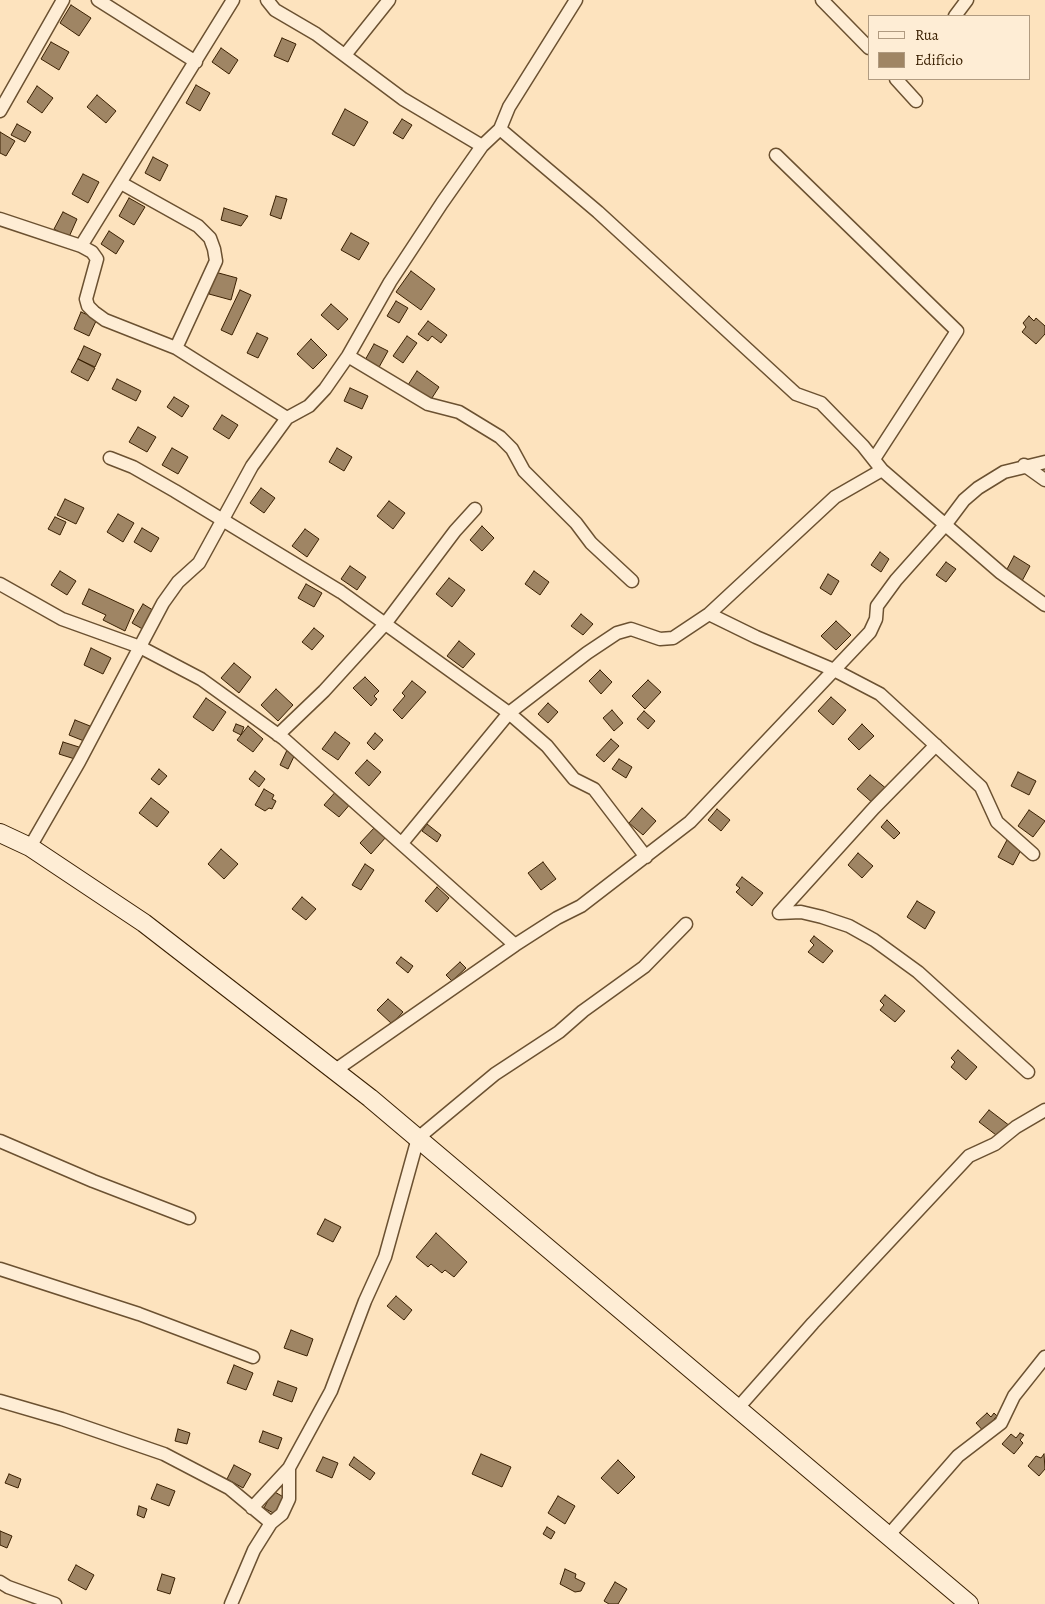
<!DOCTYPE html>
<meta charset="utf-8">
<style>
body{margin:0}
#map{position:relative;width:1045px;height:1604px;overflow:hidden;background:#fde3be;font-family:Alegreya,serif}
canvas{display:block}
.legend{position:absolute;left:868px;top:15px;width:162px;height:65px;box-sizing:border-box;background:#feedd5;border:1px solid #b09b81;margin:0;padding:6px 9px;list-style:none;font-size:15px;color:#3a2002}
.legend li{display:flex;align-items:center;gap:10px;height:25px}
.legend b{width:25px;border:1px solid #b09b81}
</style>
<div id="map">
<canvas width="1045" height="1604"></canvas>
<ul class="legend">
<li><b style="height:6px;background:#feedd5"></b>Rua</li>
<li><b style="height:14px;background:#9f8564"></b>Edifício</li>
</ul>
</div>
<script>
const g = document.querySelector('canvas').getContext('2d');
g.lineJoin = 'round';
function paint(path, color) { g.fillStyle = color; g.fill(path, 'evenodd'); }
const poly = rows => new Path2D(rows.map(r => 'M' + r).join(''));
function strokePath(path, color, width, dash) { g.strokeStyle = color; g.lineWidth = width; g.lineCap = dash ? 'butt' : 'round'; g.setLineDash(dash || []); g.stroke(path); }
const building = poly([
 [71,5,91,18,79,36,60,23,71,5],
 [282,38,296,44,288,62,274,56,282,38],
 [51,42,69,52,59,70,41,59,51,42],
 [221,48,238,60,229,74,212,62,221,48],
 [196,85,210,93,200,111,186,103,196,85],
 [37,86,53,98,42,113,27,102,37,86],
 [97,95,116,111,106,123,87,107,97,95],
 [345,109,368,122,354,146,332,134,345,109],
 [402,119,412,125,403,139,393,133,402,119],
 [17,124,31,132,25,142,11,135,17,124],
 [0,132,15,141,6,156,0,153,0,132],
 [153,157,168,165,160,181,145,173,153,157],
 [83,174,99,182,88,203,72,194,83,174],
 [276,196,287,199,281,219,270,215,276,196],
 [129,198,145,207,134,225,119,216,129,198],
 [224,208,248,216,241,226,221,220,224,208],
 [63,212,77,219,69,237,54,229,63,212],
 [109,231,124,241,116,254,101,244,109,231],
 [351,233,369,243,359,260,341,250,351,233],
 [411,271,435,289,421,310,396,292,411,271],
 [215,272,237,278,231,300,209,294,215,272],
 [240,290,251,295,232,335,221,330,240,290],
 [396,301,408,308,399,323,387,316,396,301],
 [331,304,348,319,338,330,321,315,331,304],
 [81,312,97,319,89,336,74,329,81,312],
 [1029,316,1034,321,1036,318,1045,326,1045,334,1036,344,1022,332,1026,327,1023,323,1029,316],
 [428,321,447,335,441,343,432,336,428,341,418,334,428,321],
 [257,333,268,338,258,358,247,353,257,333],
 [407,336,417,343,403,363,393,356,407,336],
 [311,339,327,355,313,369,297,354,311,339],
 [374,344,388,351,378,369,364,362,374,344],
 [84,346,101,354,95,367,78,359,84,346],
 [78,359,95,368,88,381,71,372,78,359],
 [417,371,439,387,430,401,408,385,417,371],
 [117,379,141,391,136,401,112,389,117,379],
 [350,388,368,396,362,409,344,401,350,388],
 [174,397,189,406,182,417,167,407,174,397],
 [222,415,238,425,229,439,213,429,222,415],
 [138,427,156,437,147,452,129,442,138,427],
 [172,448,188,457,178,474,162,465,172,448],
 [337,448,352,457,344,471,329,462,337,448],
 [261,488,275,498,264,513,250,503,261,488],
 [65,499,84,508,76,524,57,515,65,499],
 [389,501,405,513,393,529,377,516,389,501],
 [118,514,134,523,123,542,107,532,118,514],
 [55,517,66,522,60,535,48,529,55,517],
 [482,526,494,538,482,551,470,540,482,526],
 [142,528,159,538,151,552,134,542,142,528],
 [305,529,319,539,307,557,292,546,305,529],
 [880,552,889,559,881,572,871,565,880,552],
 [1014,556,1030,566,1022,581,1006,571,1014,556],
 [946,562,956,569,946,582,936,575,946,562],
 [350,566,366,577,357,590,341,579,350,566],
 [60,571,76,581,67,595,51,585,60,571],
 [534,571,549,582,540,595,525,584,534,571],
 [828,574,839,581,831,595,820,588,828,574],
 [449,578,465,590,452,607,436,594,449,578],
 [306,584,322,593,314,607,298,598,306,584],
 [89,589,134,610,125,631,103,620,106,615,82,604,89,589],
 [143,604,156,612,146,631,132,623,143,604],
 [581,614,593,624,583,635,571,626,581,614],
 [836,621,851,635,836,650,821,636,836,621],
 [314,628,324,636,312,650,302,642,314,628],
 [459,641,475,654,463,668,447,656,459,641],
 [91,648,111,658,103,674,84,665,91,648],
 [234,663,251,677,239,693,221,678,234,663],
 [600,670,612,682,601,694,589,681,600,670],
 [365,677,379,691,374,696,377,699,371,706,353,688,365,677],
 [648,680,661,692,645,709,632,696,648,680],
 [412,681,426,692,402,719,393,710,405,696,402,693,412,681],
 [276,689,293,705,278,721,261,705,276,689],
 [831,697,846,710,833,725,818,711,831,697],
 [206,698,226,712,213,731,193,717,206,698],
 [548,703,558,712,548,723,538,714,548,703],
 [612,710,623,723,614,731,603,718,612,710],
 [644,711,655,721,648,729,637,719,644,711],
 [75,720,90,726,84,741,69,735,75,720],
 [236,724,244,727,241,735,233,731,236,724],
 [862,724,874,736,859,750,848,739,862,724],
 [248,726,263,739,253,752,237,740,248,726],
 [335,732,350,743,338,760,322,749,335,732],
 [375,733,383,740,374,750,367,743,375,733],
 [611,739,619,746,604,762,596,755,611,739],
 [63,742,82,748,78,760,59,754,63,742],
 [288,748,296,752,288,769,280,765,288,748],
 [619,759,632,767,626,778,612,769,619,759],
 [367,760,381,772,369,786,355,773,367,760],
 [159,769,167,776,159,785,151,779,159,769],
 [255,771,265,779,259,787,249,779,255,771],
 [1018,772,1036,781,1029,795,1011,786,1018,772],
 [870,775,888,790,875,805,857,789,870,775],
 [264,789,274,795,272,799,276,801,272,809,269,808,265,811,255,805,264,789],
 [338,789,352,802,339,817,324,805,338,789],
 [151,798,169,812,157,827,139,813,151,798],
 [642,808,656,821,643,835,629,823,642,808],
 [717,809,730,820,721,831,708,820,717,809],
 [1029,810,1045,821,1033,837,1018,826,1029,810],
 [887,820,900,833,894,839,881,827,887,820],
 [427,824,441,835,437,842,422,831,427,824],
 [375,827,386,837,371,854,360,843,375,827],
 [1007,840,1022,848,1013,865,998,857,1007,840],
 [221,849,238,864,224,879,208,864,221,849],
 [858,853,873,866,862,878,848,865,858,853],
 [543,862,556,879,541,890,528,873,543,862],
 [365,864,374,870,361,890,352,885,365,864],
 [742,877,763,893,752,906,736,892,740,888,736,885,742,877],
 [437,887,449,898,437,912,425,901,437,887],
 [302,897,316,909,306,920,292,909,302,897],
 [917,901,935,912,925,929,907,917,917,901],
 [814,936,833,951,823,963,808,952,814,945,810,941,814,936],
 [401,957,413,966,408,973,396,963,401,957],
 [460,962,466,968,452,981,446,975,460,962],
 [885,995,905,1011,895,1022,880,1010,884,1005,880,1001,885,995],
 [388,999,403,1012,392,1024,377,1010,388,999],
 [958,1050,977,1067,966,1080,951,1067,955,1062,951,1058,958,1050],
 [989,1110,1010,1126,1000,1138,979,1122,989,1110],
 [325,1219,341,1227,333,1242,317,1234,325,1219],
 [436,1233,467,1262,454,1277,445,1270,442,1273,431,1264,428,1267,416,1257,436,1233],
 [396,1296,412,1310,404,1320,387,1306,396,1296],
 [291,1330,313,1339,307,1356,284,1348,291,1330],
 [234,1365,253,1373,246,1390,227,1383,234,1365],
 [278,1381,297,1388,292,1402,273,1395,278,1381],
 [987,1413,991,1417,994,1413,997,1416,994,1419,997,1423,986,1434,976,1423,987,1413],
 [178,1429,190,1433,187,1444,175,1441,178,1429],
 [263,1431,282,1438,278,1449,259,1442,263,1431],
 [1020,1433,1024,1435,1020,1440,1023,1443,1014,1454,1002,1444,1011,1434,1016,1438,1020,1433],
 [481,1454,511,1467,502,1487,472,1474,481,1454],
 [1044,1454,1045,1469,1039,1476,1028,1466,1036,1456,1041,1458,1044,1454],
 [323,1457,338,1463,332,1478,316,1471,323,1457],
 [354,1457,375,1473,370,1480,349,1465,354,1457],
 [618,1460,635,1477,618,1494,601,1478,618,1460],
 [234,1465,251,1474,243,1488,227,1479,234,1465],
 [9,1474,21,1479,18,1488,5,1483,9,1474],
 [157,1484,175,1491,169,1506,151,1499,157,1484],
 [273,1491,287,1499,277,1515,264,1508,273,1491],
 [558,1496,575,1506,565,1524,548,1513,558,1496],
 [139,1506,147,1509,144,1518,137,1515,139,1506],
 [547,1527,555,1532,551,1539,543,1534,547,1527],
 [0,1531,12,1536,7,1548,0,1545,0,1531],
 [76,1565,94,1575,86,1590,68,1580,76,1565],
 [565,1569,576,1574,575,1578,585,1583,581,1591,575,1592,560,1584,565,1569],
 [162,1574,175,1578,170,1594,157,1590,162,1574],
 [615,1582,627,1589,618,1604,609,1604,604,1601,615,1582]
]);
paint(building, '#9f8564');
strokePath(building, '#3a2002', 1);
const street = poly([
 [98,0,196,62],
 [267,0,275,10,316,34,403,99,482,146],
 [822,0,869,48],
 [955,16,967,0],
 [345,55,389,0],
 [896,79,916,101],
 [0,111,63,0],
 [500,129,598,212,796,394,821,403,863,446,882,470,1001,573,1045,605],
 [776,155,957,331,874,459],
 [121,183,198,226,210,238,214,249,216,261,176,348],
 [0,219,81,246,92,252,97,259,86,299,88,306,94,312,105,320,176,348,287,418],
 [81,246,233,0],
 [348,356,428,404,459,412,500,437,512,449,524,471,576,523,591,543,632,581],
 [110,458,133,467,175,491,341,592,509,713,547,746,574,779,594,789,646,857],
 [1024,465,1045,480],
 [0,584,62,619,140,647,201,679,284,739,515,945],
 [709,614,756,637,834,670,880,694,981,787,997,822,1033,854],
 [278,735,324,691,385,624,455,531,475,509],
 [402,843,509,713,587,653,617,633,631,629,660,639,673,638,709,614,835,497,882,470],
 [30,847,79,762,163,603,178,582,199,563,252,466,287,418,309,406,325,389,348,356,390,282,442,203,482,146,500,129,509,107,576,0],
 [779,913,801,912,822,917,849,926,874,940,918,972,1028,1072],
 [779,913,874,808,936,745],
 [334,1071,515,945,557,918,581,906,690,822,870,632,876,619,877,606,896,580,946,524,964,500,978,488,1004,472,1045,462],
 [0,1141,93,1181,189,1218],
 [0,1269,139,1314,253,1357],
 [0,1401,62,1419,164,1454,229,1488,271,1523],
 [737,1409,813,1323,969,1156,995,1144,1016,1127,1045,1110],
 [252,1508,289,1468],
 [888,1536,958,1456,1001,1423,1014,1396,1045,1357],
 [0,1582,8,1587,55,1604],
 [231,1604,254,1550,271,1523,282,1514,289,1499,289,1468,331,1391,365,1301,385,1257,418,1138,495,1074,559,1032,583,1011,644,967,686,924]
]);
const secondary = poly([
 [0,833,30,847,144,923,370,1098,969,1604]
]);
strokePath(street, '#6b5131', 15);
strokePath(secondary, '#3a2002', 20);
strokePath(street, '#feedd5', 12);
strokePath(secondary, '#feedd5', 18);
</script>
